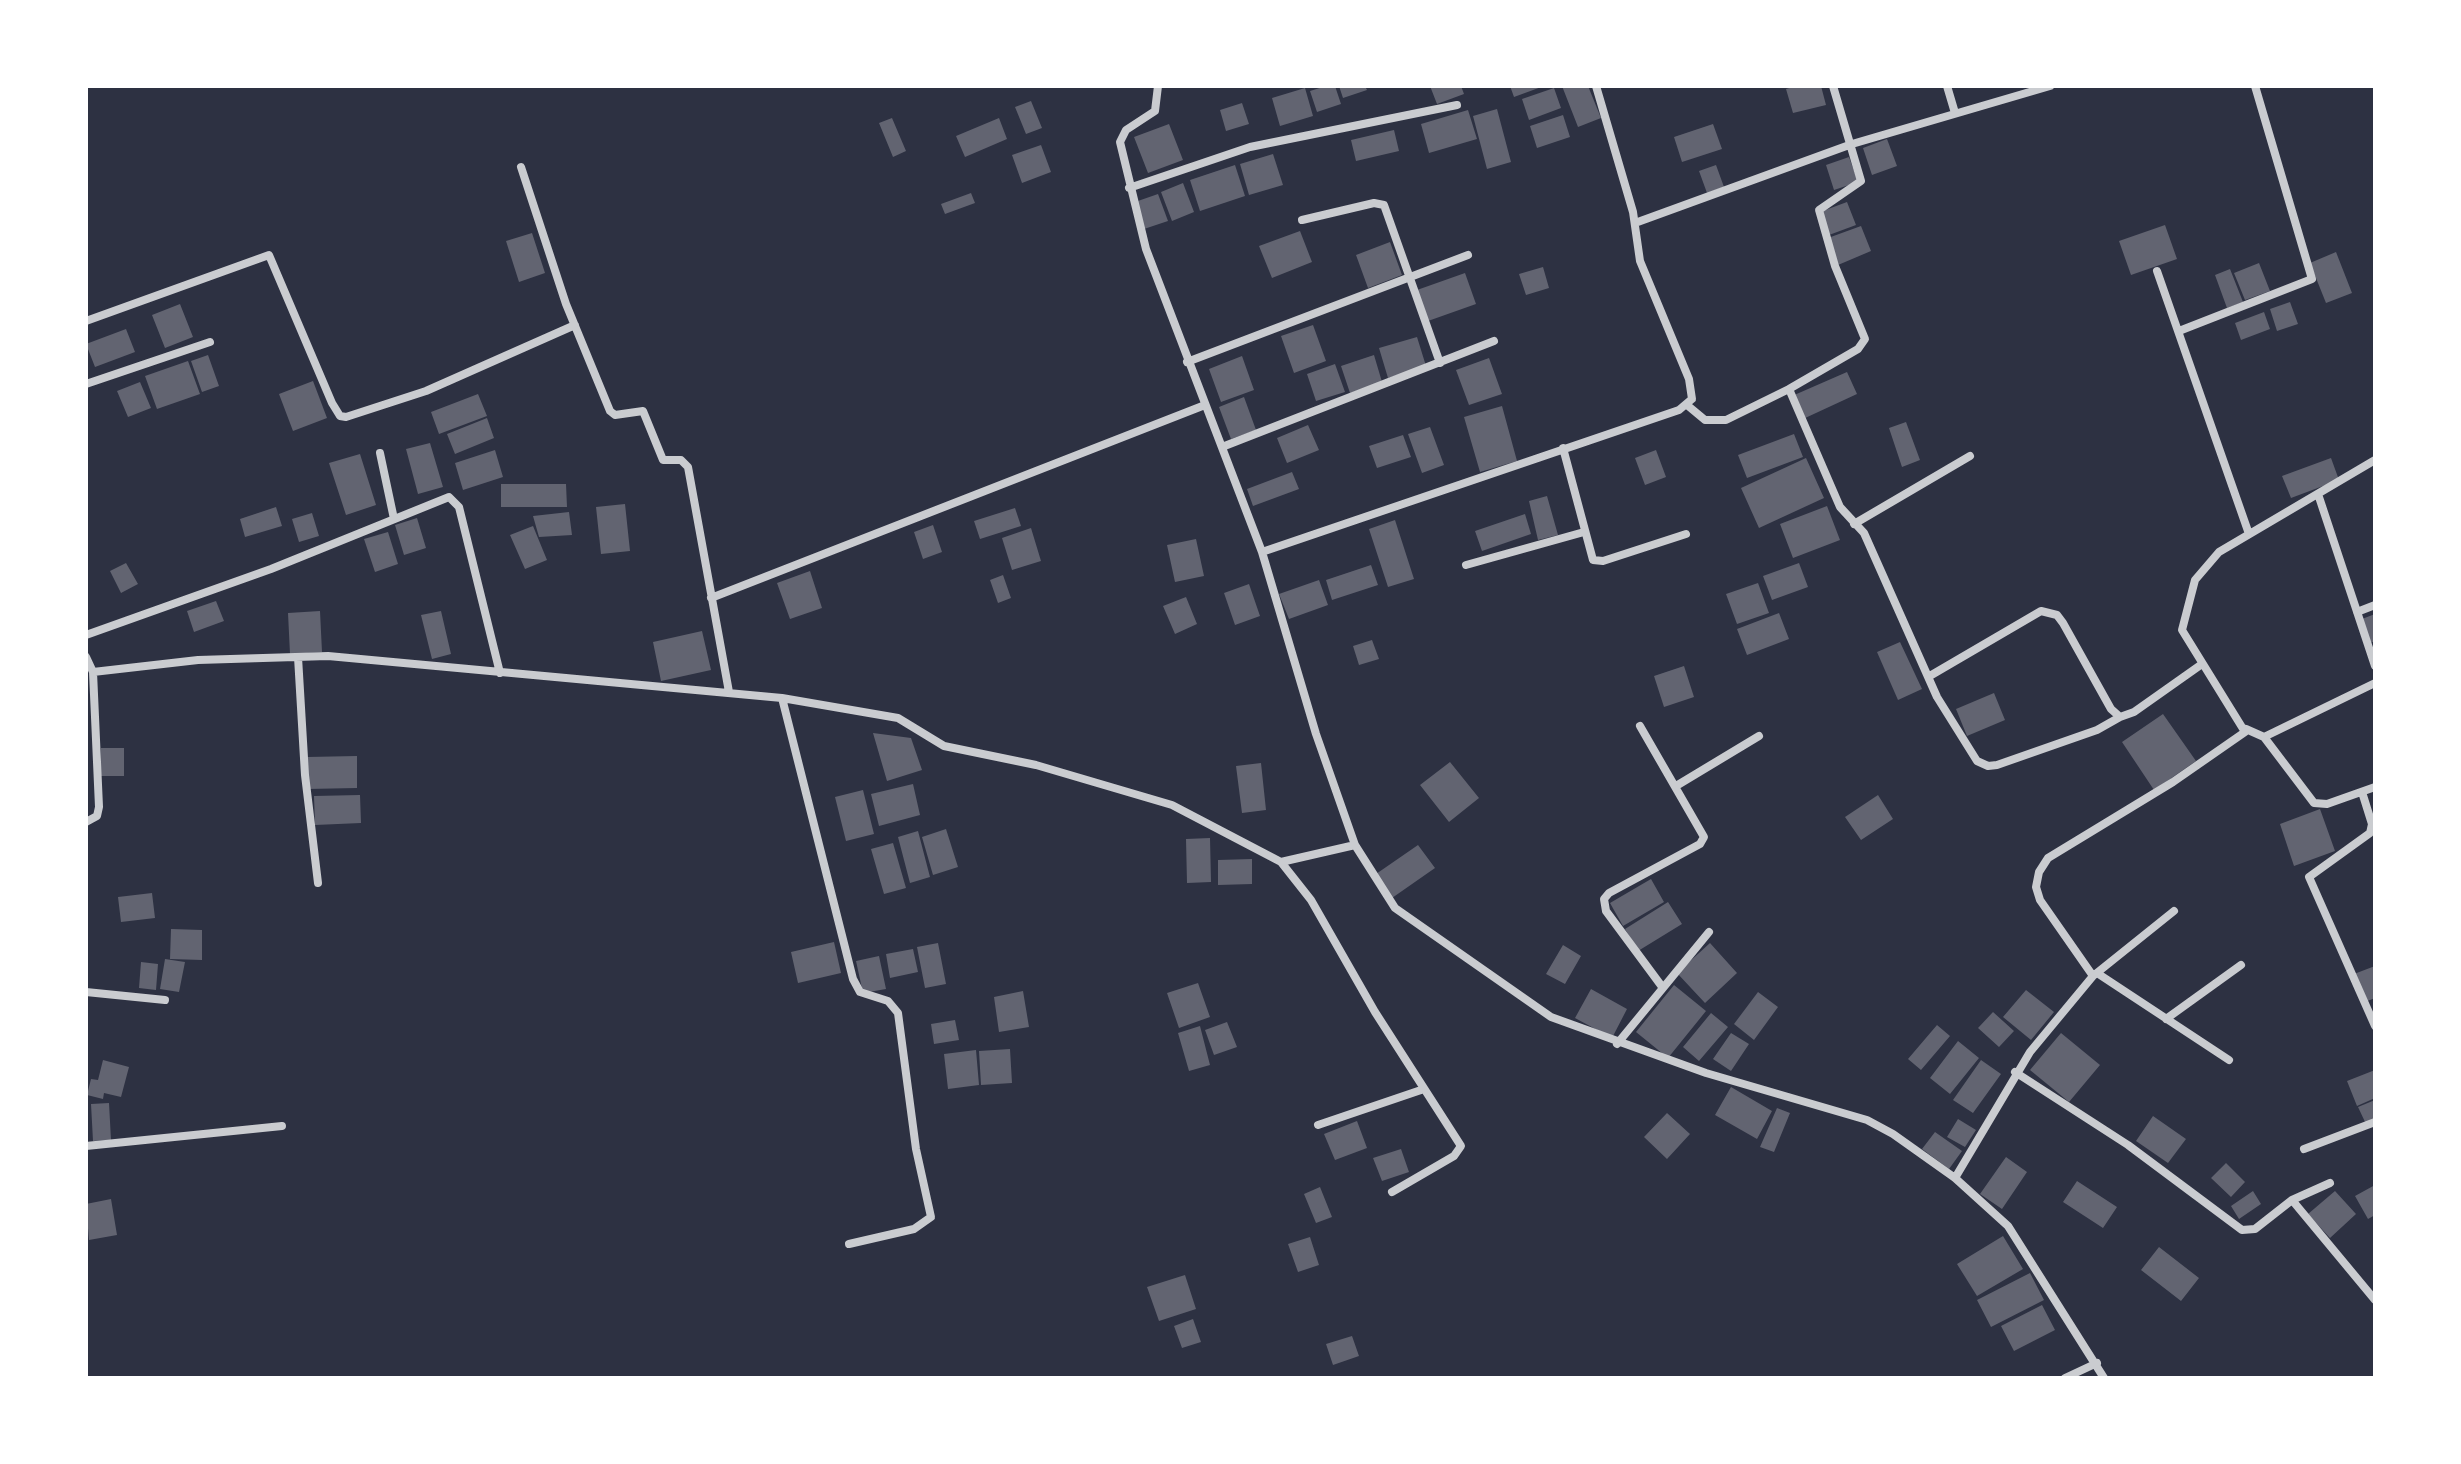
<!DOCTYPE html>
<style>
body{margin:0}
#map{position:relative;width:2461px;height:1464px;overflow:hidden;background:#2d3142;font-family:"PT Sans",sans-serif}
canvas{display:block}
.frame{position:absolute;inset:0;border:88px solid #fff;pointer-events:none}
</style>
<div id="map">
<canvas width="2461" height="1464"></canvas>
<div class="frame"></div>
</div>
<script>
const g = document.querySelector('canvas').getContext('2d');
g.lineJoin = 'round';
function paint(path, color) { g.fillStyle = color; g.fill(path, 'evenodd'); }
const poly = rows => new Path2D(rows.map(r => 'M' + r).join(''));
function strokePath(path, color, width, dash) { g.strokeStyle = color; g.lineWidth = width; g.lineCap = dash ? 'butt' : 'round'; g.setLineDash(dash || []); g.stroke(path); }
paint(poly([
 [1326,86,1335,86,1341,104,1317,112,1310,91],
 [1339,86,1365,86,1367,90,1343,98],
 [1430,86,1461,86,1464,94,1437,104],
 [1510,86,1544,86,1514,97],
 [1562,86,1588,86,1601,118,1578,127],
 [1796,86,1821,86,1826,105,1793,113,1786,89],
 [1305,88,1313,116,1280,126,1272,98],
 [1554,88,1561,108,1529,120,1522,99],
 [1031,101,1042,128,1026,134,1015,107],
 [1242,103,1249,124,1226,131,1220,110],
 [1497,109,1511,162,1487,169,1473,116],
 [1468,110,1477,139,1429,153,1421,124],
 [1563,115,1570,137,1537,148,1530,126],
 [892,118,906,151,893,157,879,123],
 [999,118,1007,139,965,157,956,136],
 [1169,124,1183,160,1148,173,1134,137],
 [1713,124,1722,149,1682,162,1674,137],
 [1394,130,1399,151,1356,161,1351,140],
 [1887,139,1897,166,1872,175,1863,148],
 [1041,145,1051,172,1022,183,1012,155],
 [1273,154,1283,185,1249,195,1240,164],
 [1849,157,1858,182,1834,190,1826,165],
 [1235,165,1245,196,1200,211,1190,180],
 [1716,165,1724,187,1707,193,1699,171],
 [1183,183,1194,212,1172,221,1161,192],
 [971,193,975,203,945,214,941,204],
 [1158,194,1168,221,1144,229,1135,202],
 [1847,202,1856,225,1829,235,1820,212],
 [2165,225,2177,259,2131,275,2119,241],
 [1861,226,1871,251,1838,265,1828,238],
 [1300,231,1312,262,1272,278,1259,246],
 [532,233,545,273,519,282,506,241],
 [1390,242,1402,275,1368,288,1356,255],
 [2336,252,2352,293,2326,303,2310,263],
 [2259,263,2270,291,2245,300,2234,273],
 [1543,267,1549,288,1526,295,1519,274],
 [2230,269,2243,302,2227,308,2215,275],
 [1465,273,1476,304,1428,321,1417,290],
 [2290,302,2298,324,2277,331,2270,309],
 [180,304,193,337,165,348,152,315],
 [2264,312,2270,329,2241,340,2235,323],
 [1313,325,1326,361,1294,373,1281,336],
 [126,329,135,352,95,367,86,344],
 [1417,337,1426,366,1388,378,1379,348],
 [208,355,219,386,202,392,191,361],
 [1374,355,1382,382,1350,393,1341,366],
 [1242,356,1254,390,1221,402,1209,369],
 [1489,358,1502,394,1469,405,1456,370],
 [188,361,200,394,157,409,145,376],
 [1335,364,1345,392,1316,401,1307,374],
 [1847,372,1857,394,1803,419,1792,396],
 [313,381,327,418,293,431,279,394],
 [140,382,151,408,128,417,117,391],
 [478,394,487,416,439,434,431,412],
 [1244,397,1256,430,1231,439,1219,407],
 [1502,406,1517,461,1480,472,1464,417],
 [487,418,494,438,455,454,447,434],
 [1906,422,1920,460,1902,467,1889,428],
 [1308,425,1319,450,1287,463,1277,438],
 [1430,427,1444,465,1422,473,1408,434],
 [1794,434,1803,457,1747,478,1738,455],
 [1403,435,1411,457,1377,468,1369,446],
 [430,443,443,487,418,494,406,449],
 [495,450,503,477,463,490,455,463],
 [1656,450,1666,477,1645,485,1635,458],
 [360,454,376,505,346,515,329,463],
 [1806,458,1824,498,1759,528,1741,488],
 [2331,458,2339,480,2291,498,2282,476],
 [1292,472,1299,489,1253,506,1247,489],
 [501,484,566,484,567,507,501,507],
 [1547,496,1558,535,1538,540,1529,501],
 [625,504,630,551,601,554,596,507],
 [1827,506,1840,540,1793,558,1780,524],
 [276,507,282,526,245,537,240,519],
 [1015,508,1021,526,980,539,974,521],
 [569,512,572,535,539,537,533,516],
 [312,513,319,536,299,542,292,519],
 [1525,514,1531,534,1482,551,1475,531],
 [417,518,426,548,404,555,395,525],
 [1395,520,1414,579,1388,587,1369,529],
 [933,525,942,552,923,559,914,532],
 [533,526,547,560,525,569,510,535],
 [1031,528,1041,561,1012,570,1002,538],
 [388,532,398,564,375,572,364,539],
 [1196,539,1204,576,1175,582,1167,545],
 [126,563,138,584,121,593,110,571],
 [1799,563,1808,587,1772,600,1763,576],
 [1371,565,1378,585,1332,600,1326,580],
 [810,571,822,608,790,619,777,583],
 [1003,575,1011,598,998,603,990,580],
 [1319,580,1328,605,1289,619,1279,594],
 [1758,583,1769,613,1737,624,1726,594],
 [1249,584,1260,616,1235,625,1224,593],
 [1186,597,1197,624,1175,634,1163,606],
 [216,601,224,621,194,632,187,611],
 [320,611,322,652,290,654,288,613],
 [441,611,451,654,432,659,421,615],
 [1779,613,1789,639,1747,655,1737,629],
 [2375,614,2375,641,2370,643,2362,619],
 [702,631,711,670,661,681,653,642],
 [1372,640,1379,659,1359,665,1353,646],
 [1900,642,1922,689,1898,700,1877,652],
 [1684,666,1694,697,1664,707,1654,676],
 [1994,693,2005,720,1967,736,1956,709],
 [2163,714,2196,761,2154,790,2122,742],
 [873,733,911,738,922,770,887,781],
 [101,748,124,748,124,776,101,776],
 [357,756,357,788,307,789,307,757],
 [1450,762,1479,798,1449,822,1420,785],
 [1261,763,1266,810,1242,813,1236,766],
 [913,784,920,815,879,826,871,794],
 [863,790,874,834,846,841,835,797],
 [360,795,361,823,315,825,314,796],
 [1878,795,1893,819,1861,840,1845,817],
 [2320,809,2335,851,2294,866,2280,824],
 [946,829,958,867,933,875,922,837],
 [918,831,930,877,910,883,898,837],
 [1210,838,1211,882,1187,883,1186,839],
 [893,843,906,888,884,894,871,849],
 [1418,845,1435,868,1392,898,1376,874],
 [1252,859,1252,884,1218,885,1218,860],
 [1651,879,1664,902,1623,926,1610,903],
 [152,893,155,918,121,922,118,897],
 [1668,902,1682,924,1638,951,1625,929],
 [171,929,202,930,202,960,170,959],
 [834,942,841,973,798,983,791,952],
 [938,943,946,984,925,988,917,947],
 [1710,943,1737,973,1705,1003,1677,973],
 [1563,945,1581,956,1565,984,1546,974],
 [913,949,918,972,890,978,886,954],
 [879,956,886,989,863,993,856,961],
 [165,959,185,962,179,992,160,989],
 [141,962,158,964,156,990,139,988],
 [2375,966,2375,998,2365,1002,2354,974],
 [1198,983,1210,1017,1179,1028,1167,993],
 [1674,985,1706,1011,1668,1058,1636,1032],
 [1591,989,1627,1009,1612,1038,1575,1018],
 [2026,990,2054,1012,2031,1040,2003,1017],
 [1023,991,1029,1027,999,1032,994,997],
 [1758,992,1778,1007,1754,1040,1734,1024],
 [1993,1012,2014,1031,1999,1047,1978,1028],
 [1711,1013,1728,1027,1699,1061,1683,1047],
 [955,1020,959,1040,934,1044,931,1024],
 [1227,1022,1237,1047,1214,1055,1205,1030],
 [1937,1025,1950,1036,1921,1070,1908,1059],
 [1200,1026,1210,1065,1189,1071,1178,1033],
 [1731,1033,1749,1044,1731,1071,1713,1059],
 [2061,1033,2100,1065,2069,1102,2030,1070],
 [1958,1041,1979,1058,1950,1094,1930,1078],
 [1010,1049,1012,1083,981,1085,979,1051],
 [976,1050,979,1085,948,1089,944,1054],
 [103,1060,129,1067,121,1097,104,1093,103,1099,87,1095,91,1079,98,1080],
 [1981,1060,2001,1074,1973,1113,1953,1100],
 [2375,1070,2375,1098,2357,1106,2347,1081],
 [1731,1087,1772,1111,1757,1139,1715,1115],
 [2375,1100,2375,1121,2366,1124,2358,1107],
 [109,1103,111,1140,93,1141,91,1104],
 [1777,1108,1790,1113,1774,1152,1760,1147],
 [1667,1113,1690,1134,1667,1159,1644,1137],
 [2153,1116,2186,1139,2168,1163,2136,1141],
 [1958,1119,1976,1130,1965,1147,1947,1137],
 [1357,1121,1367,1148,1335,1160,1324,1134],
 [1935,1132,1962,1151,1949,1169,1922,1149],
 [1401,1149,1409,1172,1382,1181,1373,1158],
 [2006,1157,2027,1172,2002,1209,1980,1194],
 [2226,1163,2245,1182,2231,1197,2211,1178],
 [2077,1181,2117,1207,2103,1228,2063,1202],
 [2375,1185,2375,1215,2368,1219,2355,1196],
 [1320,1187,1332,1217,1316,1223,1304,1194],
 [2253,1191,2261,1204,2239,1219,2231,1206],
 [2335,1191,2356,1214,2330,1238,2308,1214],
 [111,1199,117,1235,89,1240,86,1204],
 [2003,1236,2023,1269,1977,1296,1957,1264],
 [1310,1237,1319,1265,1298,1272,1288,1244],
 [2159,1247,2199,1278,2181,1301,2141,1270],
 [2030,1273,2044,1300,1991,1327,1977,1300],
 [1185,1275,1196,1309,1159,1321,1147,1287],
 [2042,1305,2055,1330,2014,1351,2001,1326],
 [1193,1319,1201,1342,1182,1348,1174,1326],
 [1352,1336,1359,1356,1333,1365,1326,1344]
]), '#626471');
strokePath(poly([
 [1158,86,1155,111,1126,130,1120,142,1146,249,1262,552,1316,734,1355,845,1395,908,1551,1017,1706,1073,1867,1120,1893,1134,1955,1178,2008,1226,2104,1378],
 [1947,86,1955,113],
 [521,167,566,304,610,411,615,415,643,411,663,460,681,460,688,467,729,692],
 [1129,188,1250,147,1457,105],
 [1302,220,1374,203,1384,205,1440,363],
 [1635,223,1852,144,2050,86],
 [2157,271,2249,534],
 [86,321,269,255,332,403,340,416,346,417,426,391,575,325],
 [2179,331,2312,279,2255,86],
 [1187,362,1468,255],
 [86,384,210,342],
 [1789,389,1840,507,1864,533,1937,697,1977,761,1988,766,1997,765,2097,730,2120,717],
 [1687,405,1705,420,1726,420,1789,389,1858,349,1865,339,1835,266,1819,210,1861,181,1833,86],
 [1222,447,1494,341],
 [1563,448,1593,560,1603,561,1686,534],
 [380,453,394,519],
 [2318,494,2375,666],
 [1854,524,1970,456],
 [1262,552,1679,410,1692,399,1689,379,1640,261,1633,212,1596,86],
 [1466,565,1584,532],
 [711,598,1205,405],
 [2357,612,2375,605],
 [86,635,271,569,449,497,459,507,500,673],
 [86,657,93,672,99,807,97,816,86,822],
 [298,657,305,775,318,883],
 [93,672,198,660,328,656,782,698,898,718,944,746,1036,765,1172,805,1281,862,1355,845],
 [1928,677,2041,611,2057,615,2063,623,2111,709,2120,717,2134,712,2202,664],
 [782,698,853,979,860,992,888,1001,898,1013,916,1149,931,1217,914,1229,849,1244],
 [1640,726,1704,837,1700,844,1609,893,1604,899,1606,911,1663,988],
 [2246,729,2264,737,2314,803,2327,804,2375,787],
 [2264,737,2375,683],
 [1676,786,1759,736],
 [2362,792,2372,824,2370,833,2309,877,2375,1026],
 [1281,862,1311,900,1375,1012,1461,1146,1454,1156,1392,1192],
 [2097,973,2229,1060],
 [2093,976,2040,900,2036,887,2039,872,2048,858,2173,782,2245,732,2182,630,2195,580,2219,552,2375,460],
 [86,992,165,1000],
 [2166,1019,2241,965],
 [1617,1044,1709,932],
 [2015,1072,2128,1145,2242,1230,2255,1229,2292,1200,2330,1183],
 [1318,1125,1424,1089],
 [86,1146,282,1126],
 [2304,1149,2375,1122],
 [1955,1178,2030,1052,2093,976,2174,911],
 [2292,1200,2375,1300],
 [2065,1378,2097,1363]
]), '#caccd0', 8);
</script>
